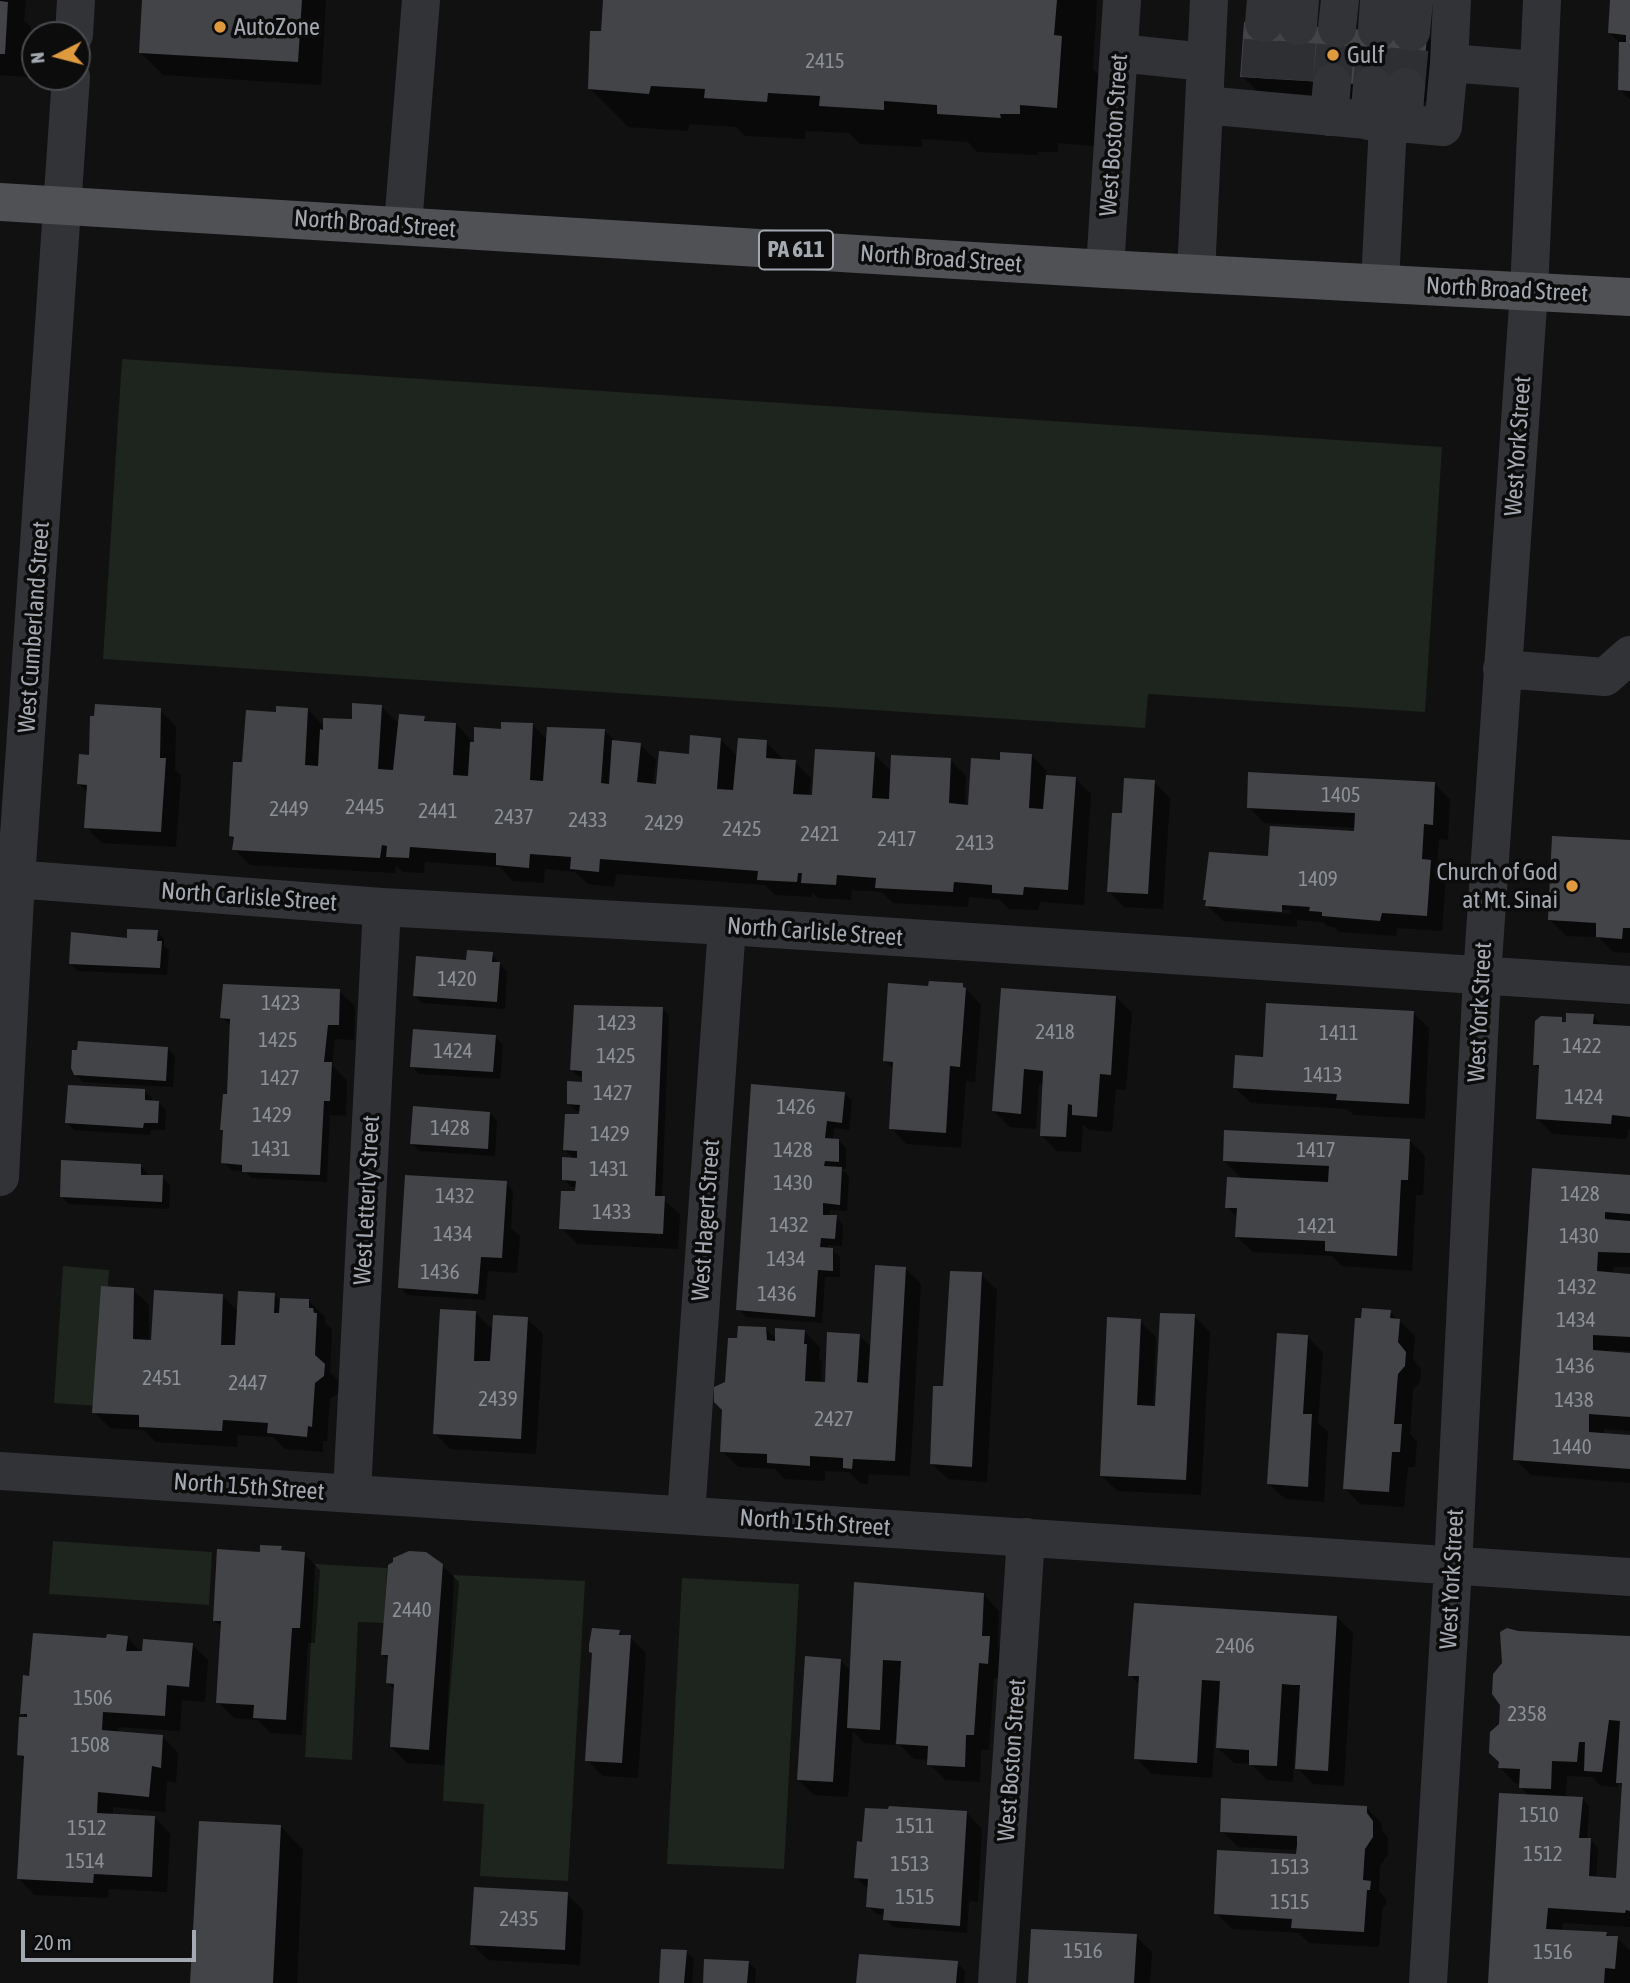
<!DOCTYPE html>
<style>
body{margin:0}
#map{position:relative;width:1630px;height:1983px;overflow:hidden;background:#111112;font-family:"Asap Condensed",sans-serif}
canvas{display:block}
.north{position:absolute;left:21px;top:21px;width:70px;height:70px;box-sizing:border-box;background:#0c0c0d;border:2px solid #494b4f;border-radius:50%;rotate:264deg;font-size:19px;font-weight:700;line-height:28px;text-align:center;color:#a4a9b1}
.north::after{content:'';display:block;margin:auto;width:24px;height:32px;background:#de9a3d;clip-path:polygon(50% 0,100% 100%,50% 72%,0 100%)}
.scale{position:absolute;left:21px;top:1930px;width:175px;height:32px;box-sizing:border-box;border:4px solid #a4a9b1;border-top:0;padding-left:9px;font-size:21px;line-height:24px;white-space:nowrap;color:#a4a9b1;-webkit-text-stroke:5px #0c0c0d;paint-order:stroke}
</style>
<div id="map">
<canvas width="1630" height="1983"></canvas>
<div class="north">N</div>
<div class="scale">20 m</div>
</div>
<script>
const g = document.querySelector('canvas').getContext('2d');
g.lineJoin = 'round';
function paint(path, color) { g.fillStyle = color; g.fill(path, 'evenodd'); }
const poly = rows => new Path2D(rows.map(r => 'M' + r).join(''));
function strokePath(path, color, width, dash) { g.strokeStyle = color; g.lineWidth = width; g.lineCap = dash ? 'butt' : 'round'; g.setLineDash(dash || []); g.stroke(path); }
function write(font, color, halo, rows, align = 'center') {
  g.font = font + ' "Asap Condensed",sans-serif'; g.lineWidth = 7; g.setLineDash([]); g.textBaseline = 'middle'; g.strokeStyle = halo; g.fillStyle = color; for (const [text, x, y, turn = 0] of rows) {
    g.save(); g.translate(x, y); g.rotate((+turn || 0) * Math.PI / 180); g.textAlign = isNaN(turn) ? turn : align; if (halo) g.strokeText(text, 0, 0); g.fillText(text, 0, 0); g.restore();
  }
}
paint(poly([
 [122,359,1442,447,1425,712,1148,694,1145,728,103,659],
 [63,1266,109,1270,99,1406,54,1403],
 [53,1541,212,1552,209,1605,49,1594],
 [315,1564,387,1568,384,1623,358,1622,352,1760,305,1757],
 [454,1575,585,1581,568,1881,480,1876,484,1804,443,1801],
 [682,1578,799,1584,784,1869,667,1864]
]), '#1e241e');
paint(poly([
 [0,0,26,0,24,21,31,27,28,77,0,75],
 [144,0,326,0,321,85,163,75,140,52],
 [605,0,1097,0,1093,69,1100,76,1095,146,1058,143,1058,152,1038,152,1038,155,977,152,968,142,922,139,922,147,860,144,849,133,806,131,805,139,745,136,736,127,689,124,688,131,628,127,589,88,603,33],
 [1611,0,1630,0,1630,100,1619,89,1621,44,1609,32],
 [1426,36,1442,51,1439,103,1258,92,1242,76],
 [382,707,400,725,424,718,429,723,456,724,471,740,471,744,503,731,533,725,548,741,604,730,616,742,640,745,656,760,653,786,657,786,690,756,720,739,738,757,766,742,782,758,782,761,795,762,811,778,809,797,874,754,892,772,950,760,966,776,965,806,969,806,1002,762,1031,755,1047,771,1046,777,1075,778,1091,794,1084,905,1040,902,1038,910,1009,909,1000,900,969,897,968,907,893,903,882,892,852,890,851,900,818,898,812,892,812,897,775,895,765,885,616,874,614,887,588,884,575,872,545,869,544,883,513,881,500,867,425,862,424,873,403,872,396,865,395,873,250,865,234,849,235,840,230,836,244,764,278,713,307,709,325,727,354,721],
 [160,710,176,726,175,770,181,776,176,847,102,843,86,827,88,793,79,784,90,756],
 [1154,782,1170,798,1163,909,1124,907,1108,891,1123,815],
 [1434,783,1450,799,1448,840,1439,839,1437,869,1446,878,1442,931,1397,928,1396,936,1339,932,1334,927,1327,926,1323,922,1297,920,1297,927,1223,921,1207,905,1205,899,1270,858,1356,833,1356,828,1264,823,1249,807],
 [1219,905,1291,910,1291,914,1219,909],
 [1630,842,1630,953,1613,952,1598,937,1566,936,1550,920],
 [157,932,164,939,164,946,169,950,167,975,78,971,70,964,129,940],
 [492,954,507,972,505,1009,422,1003,415,996,467,962],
 [962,985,981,1005,975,1082,966,1081,961,1148,906,1144,891,1128,895,1070,884,1060],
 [1002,990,1116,997,1132,1013,1126,1090,1116,1089,1112,1132,1089,1130,1083,1124,1081,1152,1057,1151,1041,1135,1044,1085,1039,1084,1036,1129,1010,1127,994,1111],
 [339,991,355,1006,354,1040,335,1039,332,1065,347,1080,346,1116,330,1115,327,1182,252,1178,245,1171,231,1170,223,1162,225,1133,221,1129,228,1096,231,1026,222,1017],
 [662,1008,669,1016,662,1198,680,1214,678,1249,577,1244,561,1228,580,1194,577,1187,571,1187,564,1179,575,1160,564,1149,581,1111,576,1111,568,1103,584,1084,584,1077,579,1077,572,1070],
 [1413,1013,1429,1028,1425,1119,1354,1115,1347,1109,1251,1103,1235,1088,1265,1059],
 [1593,1016,1603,1026,1630,1028,1630,1130,1628,1130,1627,1139,1553,1134,1537,1118,1540,1070,1535,1064,1561,1019,1568,1026],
 [495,1037,503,1045,500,1079,419,1074,412,1066],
 [167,1048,175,1056,173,1087,83,1082,75,1074],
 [752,1086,844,1093,852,1101,849,1130,834,1128,833,1140,838,1140,846,1148,846,1169,841,1169,849,1176,847,1211,830,1210,830,1217,836,1217,843,1225,842,1246,828,1245,828,1249,832,1250,840,1257,840,1277,825,1277,822,1323,746,1317,738,1309],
 [144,1091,152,1098,152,1102,158,1103,166,1110,165,1130,151,1130,150,1135,74,1130,67,1122],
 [490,1113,497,1121,495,1156,420,1151,412,1144],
 [1409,1140,1425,1156,1423,1195,1416,1195,1412,1271,1342,1266,1332,1256,1253,1252,1237,1237,1238,1218,1227,1207,1243,1180,1224,1161],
 [141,1166,148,1174,148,1177,162,1177,170,1185,169,1209,69,1204,62,1197],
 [1534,1170,1630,1177,1630,1267,1614,1267,1613,1274,1630,1275,1630,1351,1609,1350,1609,1353,1630,1355,1630,1431,1604,1429,1604,1435,1630,1437,1630,1483,1531,1475,1515,1459],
 [506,1183,513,1191,511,1228,520,1236,517,1273,488,1271,485,1300,407,1295,400,1287],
 [905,1268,921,1284,910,1476,869,1474,868,1484,860,1483,849,1472,825,1471,825,1481,785,1479,775,1469,738,1467,722,1451,727,1383,739,1340,766,1329,777,1340,804,1331,820,1347,819,1359,822,1362,821,1383,826,1383,859,1335,872,1348],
 [981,1274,997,1290,987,1482,948,1479,932,1464,945,1388],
 [133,1290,149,1305,149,1342,222,1296,239,1312,274,1295,281,1302,309,1301,325,1317,325,1322,332,1330,330,1372,340,1382,340,1392,330,1399,327,1441,323,1441,323,1452,285,1449,273,1437,238,1435,237,1447,156,1442,144,1430,110,1428,94,1412],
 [1390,1312,1415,1336,1413,1359,1421,1369,1420,1382,1413,1390,1410,1434,1417,1442,1415,1467,1408,1467,1404,1507,1360,1504,1345,1488],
 [476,1313,494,1331,527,1319,543,1334,536,1454,450,1449,435,1433],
 [1194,1316,1210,1332,1201,1495,1117,1491,1101,1475,1140,1321,1156,1337,1153,1408,1156,1408],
 [1307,1336,1323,1352,1318,1423,1328,1432,1324,1502,1285,1499,1269,1484],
 [281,1548,286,1553,304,1554,320,1570,315,1643,308,1643,302,1735,271,1733,258,1720,234,1718,218,1702,223,1628,214,1620,262,1554],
 [442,1565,459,1582,444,1765,407,1763,391,1747,395,1690,388,1683,389,1660,383,1654],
 [984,1595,999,1611,998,1646,1005,1653,1003,1679,994,1678,989,1750,981,1750,980,1782,945,1780,929,1764,929,1760,914,1759,895,1740,895,1745,864,1743,853,1731,848,1797,814,1795,798,1780,840,1660,851,1671],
 [1337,1617,1353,1633,1344,1786,1313,1784,1297,1768,1299,1729,1296,1728,1293,1782,1267,1780,1251,1764,1234,1763,1218,1748,1220,1706,1217,1706,1212,1778,1152,1774,1136,1758,1140,1685,1130,1675],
 [619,1632,624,1637,630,1637,646,1653,638,1778,603,1776,587,1760],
 [1518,1633,1630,1638,1630,1927,1563,1923,1562,1931,1606,1934,1610,1938,1617,1938,1630,1951,1630,1983,1490,1983,1529,1796,1521,1788,1521,1784,1515,1783,1500,1767,1504,1664],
 [1567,1776,1592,1777,1601,1786,1618,1787,1618,1782,1624,1788,1618,1880,1596,1878,1598,1848,1590,1840,1587,1840,1589,1806,1582,1798,1566,1798],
 [127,1637,143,1654,192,1645,208,1660,205,1702,182,1700,180,1731,119,1727,118,1733,163,1737,178,1753,176,1783,167,1781,165,1812,113,1807,113,1816,155,1818,170,1834,167,1892,109,1889,108,1898,34,1895,19,1879,26,1761,19,1754,27,1718,22,1713,31,1678,108,1640],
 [1367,1808,1382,1824,1382,1830,1388,1838,1388,1854,1380,1866,1379,1891,1386,1899,1386,1905,1383,1906,1379,1947,1309,1943,1299,1933,1232,1929,1216,1913,1298,1856,1299,1850,1238,1847,1222,1831],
 [967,1813,982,1829,978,1902,969,1901,967,1933,893,1927,885,1919,885,1915,876,1914,868,1906,869,1890,856,1877],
 [280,1826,303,1850,297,1983,192,1983],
 [567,1894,583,1910,580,1965,488,1960,472,1944],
 [1136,1936,1152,1952,1150,1983,1030,1983],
 [686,1952,694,1959,692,1983,661,1983],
 [748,1962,756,1970,755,1983,705,1983],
 [957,1963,965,1971,964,1983,858,1983]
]), '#0007');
paint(poly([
 [142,0,302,0,298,62,139,53],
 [603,0,1057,0,1054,35,1062,36,1057,108,1020,105,1020,114,1000,114,1001,118,937,114,937,105,884,101,884,110,819,106,820,96,768,93,767,102,704,98,705,89,651,86,649,94,588,89,590,31,601,31],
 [1610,0,1630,0,1630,91,1618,90,1619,42,1626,42,1626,35,1608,33],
 [0,1,8,2,5,54,0,54],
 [1244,22,1427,34,1423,88,1240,77],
 [352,703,382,705,378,769,393,770,399,714,425,716,424,721,456,723,453,775,468,776,470,742,474,742,474,727,501,729,501,722,533,723,530,780,543,781,547,727,605,729,601,783,609,784,612,740,641,743,637,782,656,784,659,751,689,754,690,735,721,738,717,789,733,790,738,738,767,740,766,758,796,760,793,794,812,795,815,749,875,752,872,798,889,799,891,755,951,758,949,803,968,805,971,758,1000,760,1000,752,1032,754,1029,808,1043,809,1046,775,1076,777,1068,890,1024,887,1023,895,992,893,992,885,954,882,953,892,875,888,876,878,837,875,836,885,801,883,802,873,798,873,797,882,757,880,758,871,600,859,599,872,570,869,571,857,530,854,529,868,496,865,496,853,493,853,410,847,409,858,386,857,387,846,382,845,380,858,232,850,234,837,229,836,233,762,242,762,246,710,276,712,276,706,308,708,305,765,318,766,320,729,323,730,323,718,352,719],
 [95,704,161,708,160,758,166,758,161,832,84,828,87,785,77,784,79,754,89,755,90,716,94,716],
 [1248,772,1435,782,1433,825,1424,824,1422,859,1431,860,1427,916,1382,913,1380,921,1322,916,1322,912,1309,911,1310,907,1282,905,1282,912,1205,906,1206,900,1203,900,1209,852,1268,856,1270,826,1354,831,1355,813,1247,808],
 [1124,778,1155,780,1148,894,1107,892,1112,813,1122,813],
 [1552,836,1630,840,1630,928,1623,928,1622,939,1596,937,1596,923,1548,920],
 [127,929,158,930,157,941,162,941,160,968,69,964,71,932,127,938],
 [467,950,493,952,492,962,500,962,497,1002,413,996,416,956,466,960],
 [929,981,963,983,963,987,966,988,960,1067,950,1066,946,1133,889,1129,893,1062,883,1061,888,983,928,986],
 [223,984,340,989,339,1025,328,1025,324,1062,332,1062,330,1101,324,1101,320,1175,242,1172,242,1165,221,1163,223,1130,220,1130,223,1094,227,1094,230,1019,220,1018],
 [1001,988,1116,996,1111,1075,1100,1074,1097,1117,1072,1115,1072,1105,1068,1104,1066,1137,1040,1136,1043,1071,1024,1069,1021,1114,992,1111],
 [1266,1003,1414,1011,1409,1104,1336,1100,1337,1094,1233,1088,1235,1055,1263,1057],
 [574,1005,663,1007,655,1196,665,1196,663,1234,559,1229,561,1191,575,1191,576,1181,562,1180,562,1157,577,1158,577,1151,563,1150,565,1114,579,1114,580,1105,567,1104,567,1081,582,1082,582,1071,570,1070],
 [1566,1013,1594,1014,1593,1024,1630,1026,1630,1117,1612,1115,1611,1124,1536,1119,1539,1065,1533,1065,1535,1021,1541,1016,1562,1017,1562,1022,1566,1022],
 [413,1029,496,1035,493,1072,410,1067],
 [78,1041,168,1047,166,1081,74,1075,71,1068,72,1050,77,1050],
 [751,1084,845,1092,842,1123,827,1121,825,1138,839,1139,839,1162,825,1161,824,1166,842,1167,840,1205,823,1203,823,1215,837,1215,835,1239,821,1238,820,1247,833,1248,833,1271,818,1270,815,1317,736,1310],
 [68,1085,145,1089,145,1100,159,1101,158,1123,144,1123,143,1128,65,1123],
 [413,1106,490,1112,488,1149,410,1144],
 [1224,1130,1410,1139,1408,1180,1401,1180,1397,1256,1325,1251,1325,1241,1235,1237,1237,1208,1225,1208,1227,1177,1328,1182,1329,1166,1223,1161],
 [61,1160,141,1164,141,1175,163,1175,162,1202,60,1197],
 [1532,1168,1630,1175,1630,1214,1605,1212,1605,1219,1630,1221,1630,1253,1598,1252,1597,1271,1630,1274,1630,1337,1593,1335,1593,1350,1630,1353,1630,1417,1589,1414,1589,1432,1630,1435,1630,1469,1513,1460],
 [405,1175,507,1181,502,1258,481,1257,478,1294,398,1288],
 [875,1265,906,1267,895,1461,853,1459,852,1469,843,1468,843,1458,810,1456,810,1466,767,1463,767,1454,720,1452,722,1410,714,1402,714,1387,725,1382,728,1338,737,1338,738,1326,766,1327,767,1340,775,1341,775,1328,805,1330,804,1344,807,1344,805,1381,825,1382,827,1332,860,1334,857,1382,868,1383],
 [950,1271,982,1272,972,1467,930,1464,933,1386,943,1386],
 [101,1286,134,1288,133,1339,151,1340,154,1290,223,1294,221,1345,235,1345,238,1291,275,1293,274,1313,279,1313,280,1298,309,1299,309,1308,313,1308,314,1313,317,1313,315,1355,325,1364,324,1376,315,1383,312,1427,308,1426,307,1437,267,1433,268,1423,223,1420,222,1431,180,1429,139,1427,139,1415,92,1413],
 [1362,1308,1391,1310,1390,1318,1400,1319,1398,1342,1406,1352,1405,1366,1398,1374,1394,1424,1402,1424,1400,1452,1392,1452,1389,1492,1343,1489,1355,1318,1361,1318],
 [440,1309,476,1311,474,1361,490,1361,493,1315,528,1317,521,1439,433,1434],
 [1160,1313,1195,1314,1186,1480,1100,1476,1107,1317,1141,1319,1137,1405,1155,1406],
 [1277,1333,1308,1335,1303,1414,1312,1414,1308,1487,1267,1484],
 [260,1545,282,1546,281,1550,305,1552,300,1628,292,1628,286,1720,253,1718,254,1705,216,1703,221,1621,213,1621,217,1549,260,1552],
 [409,1551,426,1552,443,1564,429,1750,390,1747,394,1684,386,1683,388,1655,381,1655,388,1565,393,1562,393,1558],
 [854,1582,984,1593,982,1636,990,1636,988,1664,979,1663,974,1735,966,1735,965,1767,927,1765,928,1746,896,1744,901,1661,883,1660,880,1730,847,1728],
 [1134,1603,1337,1616,1328,1771,1295,1769,1300,1685,1293,1685,1282,1684,1277,1766,1249,1765,1249,1750,1216,1748,1220,1681,1202,1680,1197,1763,1134,1759,1139,1676,1128,1676],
 [592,1628,620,1630,619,1635,631,1635,622,1763,585,1761,592,1653,589,1652,589,1645],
 [1507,1628,1518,1631,1630,1636,1630,1911,1626,1910,1625,1913,1548,1908,1546,1929,1607,1932,1606,1936,1618,1936,1615,1969,1605,1968,1604,1983,1488,1983,1499,1793,1583,1797,1579,1838,1591,1838,1589,1876,1616,1878,1622,1783,1616,1783,1620,1721,1609,1720,1602,1772,1584,1771,1585,1742,1579,1742,1577,1762,1552,1761,1551,1789,1519,1788,1520,1769,1498,1768,1499,1762,1489,1753,1490,1732,1499,1724,1500,1705,1492,1694,1493,1674,1502,1663,1500,1632],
 [33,1633,106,1638,107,1634,128,1636,126,1651,142,1651,143,1639,193,1643,189,1687,167,1685,165,1716,103,1712,102,1730,163,1735,161,1768,152,1766,149,1797,98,1792,97,1813,155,1816,152,1877,94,1874,93,1883,17,1879,24,1756,17,1755,19,1717,27,1717,27,1714,20,1714,23,1675,29,1676],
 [805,1656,841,1659,833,1782,797,1780],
 [1221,1798,1367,1806,1367,1813,1373,1821,1373,1837,1365,1849,1363,1880,1371,1881,1370,1890,1367,1890,1364,1932,1291,1928,1292,1919,1214,1914,1217,1850,1296,1854,1297,1845,1297,1836,1220,1832],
 [889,1806,967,1811,960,1926,883,1920,884,1909,866,1907,868,1879,854,1878,857,1841,862,1842,865,1808,888,1809],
 [199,1821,281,1825,273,1983,190,1983],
 [474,1887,568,1892,565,1950,470,1945],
 [1031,1929,1137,1934,1134,1983,1028,1983],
 [661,1949,687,1950,684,1983,659,1983],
 [859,1954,958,1961,956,1983,856,1983],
 [704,1959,749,1961,747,1983,703,1983]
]), '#434447');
strokePath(poly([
 [1260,78,1264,23],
 [1294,80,1298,26],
 [1332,83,1337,28],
 [1372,85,1377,30],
 [1406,87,1411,32]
]), '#2e2f32', 38, [38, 19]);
strokePath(poly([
 [1452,0,1449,63,1538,70],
 [1264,23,1266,0],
 [1298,26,1300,0],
 [1337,28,1340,0],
 [1377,30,1379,0],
 [1411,32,1414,0],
 [74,35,76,0],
 [1119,53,1205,62],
 [1204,105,1443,127,1449,63],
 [1329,117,1332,83],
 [1369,121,1372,85],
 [1403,124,1406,87],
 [403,225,421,0],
 [1105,269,1122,0],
 [1196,274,1209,0],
 [1380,283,1388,123],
 [1502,669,1605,677,1630,655],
 [0,878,382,907,727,926,1630,985],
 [0,1177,16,879,71,77],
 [0,1471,1630,1577],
 [352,1493,382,907],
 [686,1515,727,926],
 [997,1983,1026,1537],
 [1428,1983,1453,1567,1482,976,1529,291,1542,0]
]), '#323337', 38);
strokePath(poly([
 [0,202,1105,269,1630,297]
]), '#4f5155', 38);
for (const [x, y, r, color] of [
 [220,27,7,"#de9a3d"],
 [1333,55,7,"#de9a3d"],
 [1572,886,7,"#de9a3d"]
]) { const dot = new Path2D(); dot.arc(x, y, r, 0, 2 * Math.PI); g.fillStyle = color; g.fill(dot); strokePath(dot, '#0c0c0d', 2.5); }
write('21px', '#8c9096', null, [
 ["2415",825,61],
 ["1405",1341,795],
 ["2445",365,807],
 ["2449",289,809],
 ["2441",438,811],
 ["2437",514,817],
 ["2433",588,820],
 ["2429",664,823],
 ["2425",742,829],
 ["2421",820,834],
 ["2417",897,839],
 ["2413",975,843],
 ["1409",1318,879],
 ["1420",457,979],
 ["1423",281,1003],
 ["1423",617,1023],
 ["2418",1055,1032],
 ["1411",1339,1033],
 ["1425",278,1040],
 ["1422",1582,1046],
 ["1424",453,1051],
 ["1425",616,1056],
 ["1413",1323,1075],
 ["1427",280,1078],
 ["1427",613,1093],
 ["1424",1584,1097],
 ["1426",796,1107],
 ["1429",272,1115],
 ["1428",450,1128],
 ["1429",610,1134],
 ["1431",271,1149],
 ["1428",793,1150],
 ["1417",1316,1150],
 ["1431",609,1169],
 ["1430",793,1183],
 ["1428",1580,1194],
 ["1432",455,1196],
 ["1433",612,1212],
 ["1432",789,1225],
 ["1421",1317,1226],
 ["1434",453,1234],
 ["1430",1579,1236],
 ["1434",786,1259],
 ["1436",440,1272],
 ["1432",1577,1287],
 ["1436",777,1294],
 ["1434",1576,1320],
 ["1436",1575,1366],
 ["2451",162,1378],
 ["2447",248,1383],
 ["2439",498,1399],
 ["1438",1574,1400],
 ["2427",834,1419],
 ["1440",1572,1447],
 ["2440",412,1610],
 ["2406",1235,1646],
 ["1506",93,1698],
 ["2358",1527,1714],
 ["1508",90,1745],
 ["1510",1539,1815],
 ["1511",915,1826],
 ["1512",87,1828],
 ["1512",1543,1854],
 ["1514",85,1861],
 ["1513",910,1864],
 ["1513",1290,1867],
 ["1515",915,1897],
 ["1515",1290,1902],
 ["2435",519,1919],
 ["1516",1083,1951],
 ["1516",1553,1952]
]);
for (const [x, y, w] of [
 [796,250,74]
]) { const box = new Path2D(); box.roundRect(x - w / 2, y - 19.5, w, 39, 5); g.fillStyle = '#0c0c0d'; g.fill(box); strokePath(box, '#a4a9b1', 2); }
write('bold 23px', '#a4a9b1', null, [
 ["PA 611",796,250]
]);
write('24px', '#a4a9b1', '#0c0c0d', [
 ["AutoZone",234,27],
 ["Gulf",1347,55],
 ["Church of God",1558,872,"right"],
 ["at Mt. Sinai",1558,900,"right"]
], 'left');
write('24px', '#a4a9b1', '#0c0c0d', [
 ["West Boston Street",1114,135,-86],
 ["North Broad Street",375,224,4],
 ["North Broad Street",941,259,4],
 ["North Broad Street",1507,290,3],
 ["West York Street",1518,446,-86],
 ["West Cumberland Street",34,627,-86],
 ["North Carlisle Street",249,897,4],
 ["North Carlisle Street",815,932,4],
 ["West York Street",1480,1012,-87],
 ["West Letterly Street",367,1200,-87],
 ["West Hagert Street",706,1220,-86],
 ["North 15th Street",249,1487,4],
 ["North 15th Street",815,1523,4],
 ["West York Street",1452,1579,-87],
 ["West Boston Street",1012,1760,-86]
]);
</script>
